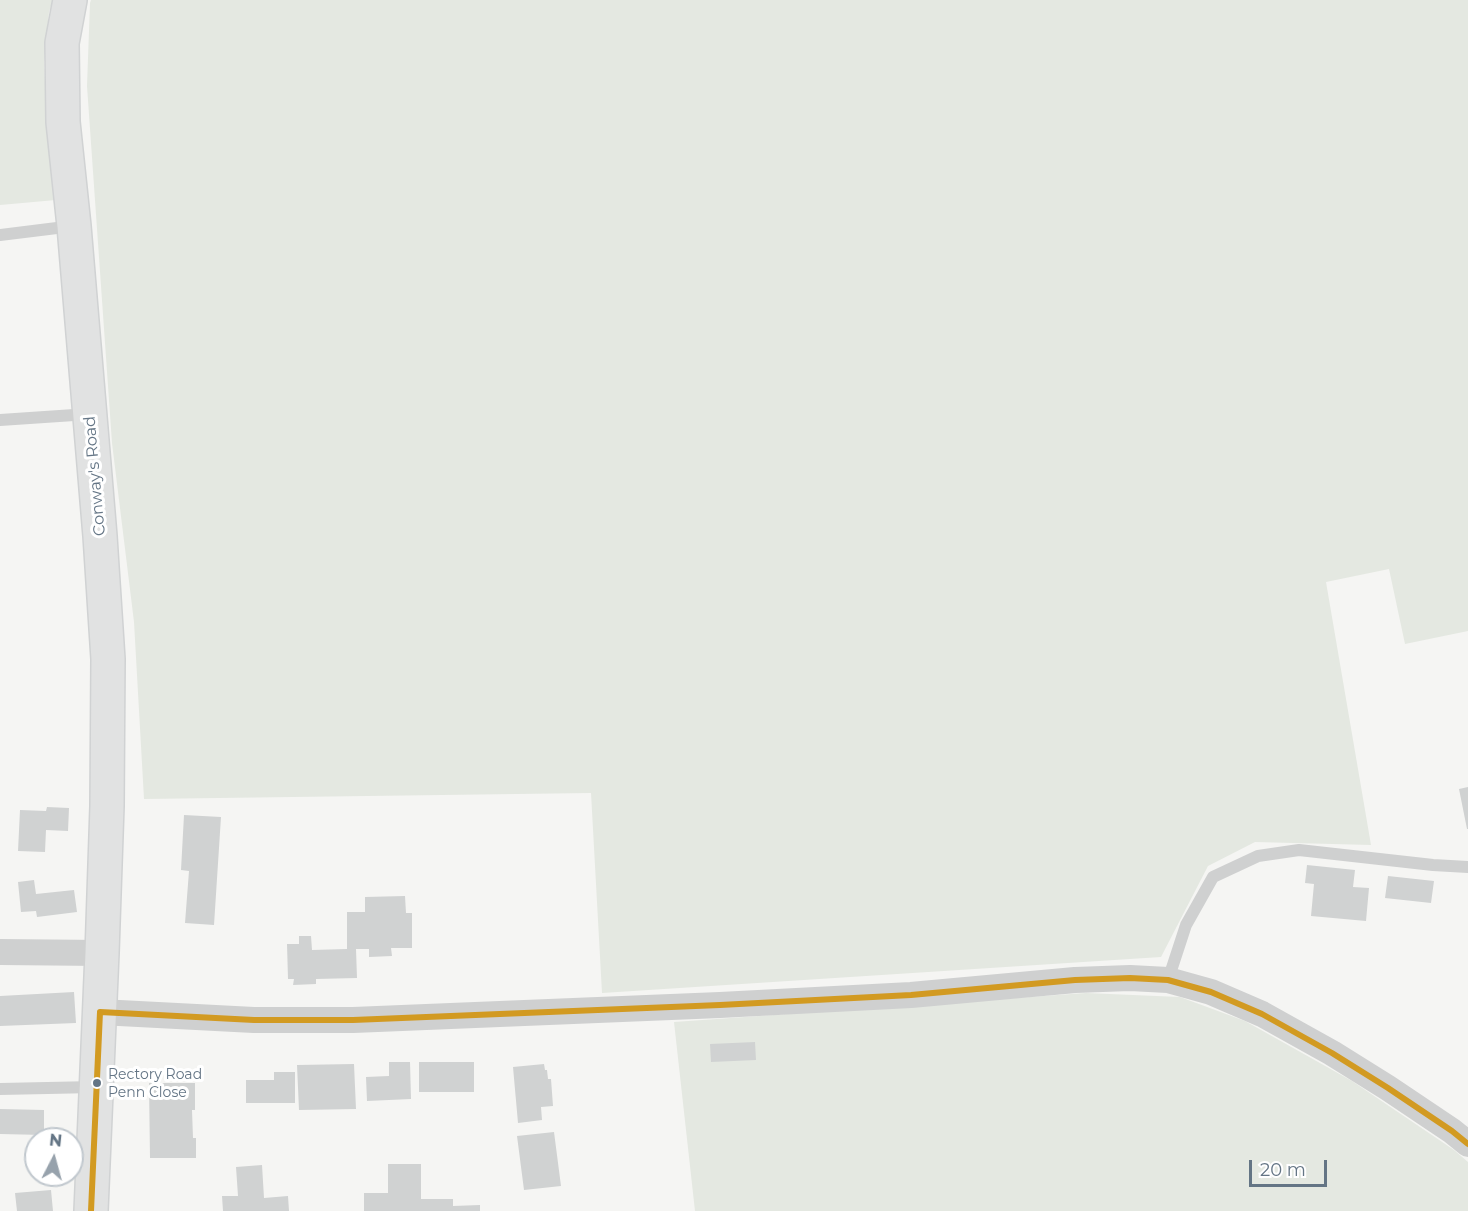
<!DOCTYPE html>
<style>
body{margin:0}
#map{position:relative;width:1468px;height:1211px;overflow:hidden;background:#f5f5f3;font-family:Montserrat,sans-serif}
canvas{display:block}
.north{position:absolute;left:24px;top:1127px;width:60px;height:60px;box-sizing:border-box;background:#fff;border:2px solid #c1c8ce;border-radius:50%;rotate:6deg;font-size:16px;font-weight:700;line-height:24px;text-align:center;color:#647585}
.north::after{content:'';display:block;margin:auto;width:21px;height:27px;background:#97a2ac;clip-path:polygon(50% 0,100% 100%,50% 72%,0 100%)}
.scale{position:absolute;left:1249px;top:1160px;width:78px;height:27px;box-sizing:border-box;border:3px solid #647585;border-top:0;padding-left:8px;font-size:18px;line-height:21px;white-space:nowrap;color:#647585;-webkit-text-stroke:4px #fff;paint-order:stroke}
</style>
<div id="map">
<canvas width="1468" height="1211"></canvas>
<div class="north">N</div>
<div class="scale">20 m</div>
</div>
<script>
const g = document.querySelector('canvas').getContext('2d');
g.lineJoin = 'round';
function paint(path, color) { g.fillStyle = color; g.fill(path, 'evenodd'); }
const poly = rows => new Path2D(rows.map(r => 'M' + r).join(''));
function strokePath(path, color, width, dash) { g.strokeStyle = color; g.lineWidth = width; g.lineCap = dash ? 'butt' : 'round'; g.setLineDash(dash || []); g.stroke(path); }
function write(font, color, halo, rows, align = 'center') {
  g.font = font + ' Montserrat,sans-serif'; g.lineWidth = 6; g.setLineDash([]); g.textBaseline = 'middle'; g.strokeStyle = halo; g.fillStyle = color; for (const [text, x, y, turn = 0] of rows) {
    g.save(); g.translate(x, y); g.rotate((+turn || 0) * Math.PI / 180); g.textAlign = isNaN(turn) ? turn : align; if (halo) g.strokeText(text, 0, 0); g.fillText(text, 0, 0); g.restore();
  }
}
paint(poly([
 [0,0,53,0,49,12,44,62,47,121,56,200,0,205],
 [91,0,1468,0,1468,631,1405,644,1389,569,1326,582,1371,845,1255,842,1208,866,1161,957,602,993,591,793,144,799,134,622,112,443,87,86,90,3],
 [1086,993,1180,997,1245,1021,1352,1081,1454,1150,1468,1162,1468,1211,695,1211,674,1022]
]), '#e4e8e1');
paint(poly([
 [1468,787,1468,829,1467,829,1459,789],
 [47,807,69,808,68,831,46,830,45,852,18,851,20,810,46,811],
 [184,815,221,817,214,925,185,923,189,871,181,870],
 [1307,865,1355,870,1353,887,1369,888,1366,921,1311,916,1314,884,1305,883],
 [1388,876,1434,881,1431,903,1385,898],
 [34,880,36,894,74,890,77,912,37,917,36,911,21,912,18,882],
 [405,896,406,913,412,913,412,948,391,948,392,956,369,957,369,949,356,949,357,978,316,979,316,984,293,985,294,979,288,979,287,944,299,944,299,936,311,936,312,950,347,949,347,912,365,912,365,897],
 [74,992,76,1023,0,1026,0,996],
 [755,1042,756,1060,711,1062,710,1044],
 [389,1062,410,1062,411,1099,367,1101,366,1077,389,1076],
 [419,1062,474,1062,474,1092,419,1092],
 [354,1064,356,1109,299,1110,297,1065],
 [544,1064,545,1070,547,1070,548,1079,551,1079,553,1106,541,1107,542,1120,518,1123,513,1067],
 [274,1072,295,1072,295,1103,246,1103,246,1080,274,1080],
 [149,1083,195,1083,195,1110,192,1110,193,1138,196,1138,196,1158,150,1158],
 [0,1109,44,1110,44,1135,0,1134],
 [554,1132,561,1186,524,1190,517,1136],
 [388,1164,421,1164,421,1199,453,1199,453,1206,480,1205,480,1211,364,1211,364,1193,388,1193],
 [262,1165,264,1198,288,1196,289,1211,223,1211,222,1196,238,1196,236,1167],
 [51,1190,53,1211,17,1211,15,1193]
]), '#d0d2d2');
const secondary = poly([
 [70,0,62,43,63,122,74,226,100,536,108,659,107,806,102,953,91,1211]
]);
strokePath(secondary, '#d0d2d3', 36);
strokePath(poly([
 [0,235,73,226],
 [0,420,89,414],
 [1168,980,1186,925,1213,877,1258,856,1299,850,1433,865,1468,867],
 [0,1089,95,1087]
]), '#cfd0d0', 12);
strokePath(poly([
 [0,952,102,953],
 [100,1012,254,1020,353,1020,720,1005,911,995,1075,980,1130,978,1168,980,1211,992,1262,1014,1332,1053,1388,1088,1452,1131,1468,1144]
]), '#cfd0d0', 26);
strokePath(secondary, '#e1e2e2', 33);
strokePath(poly([
 [100,1012,254,1020,353,1020,720,1005,911,995,1075,980,1130,978,1168,980,1211,992,1262,1014,1332,1053,1388,1088,1452,1131,1468,1144],
 [91,1211,100,1012]
]), '#d29a21', 6);
for (const [x, y, r, color] of [
 [97,1083,5,"#647585"]
]) { const dot = new Path2D(); dot.arc(x, y, r, 0, 2 * Math.PI); g.fillStyle = color; g.fill(dot); strokePath(dot, '#fff', 2); }
write('14px', '#647585', '#fff', [
 ["Rectory Road",108,1075],
 ["Penn Close",108,1093]
], 'left');
write('16px', '#647585', '#fff', [
 ["Conway's Road",95,476,-95]
]);
</script>
